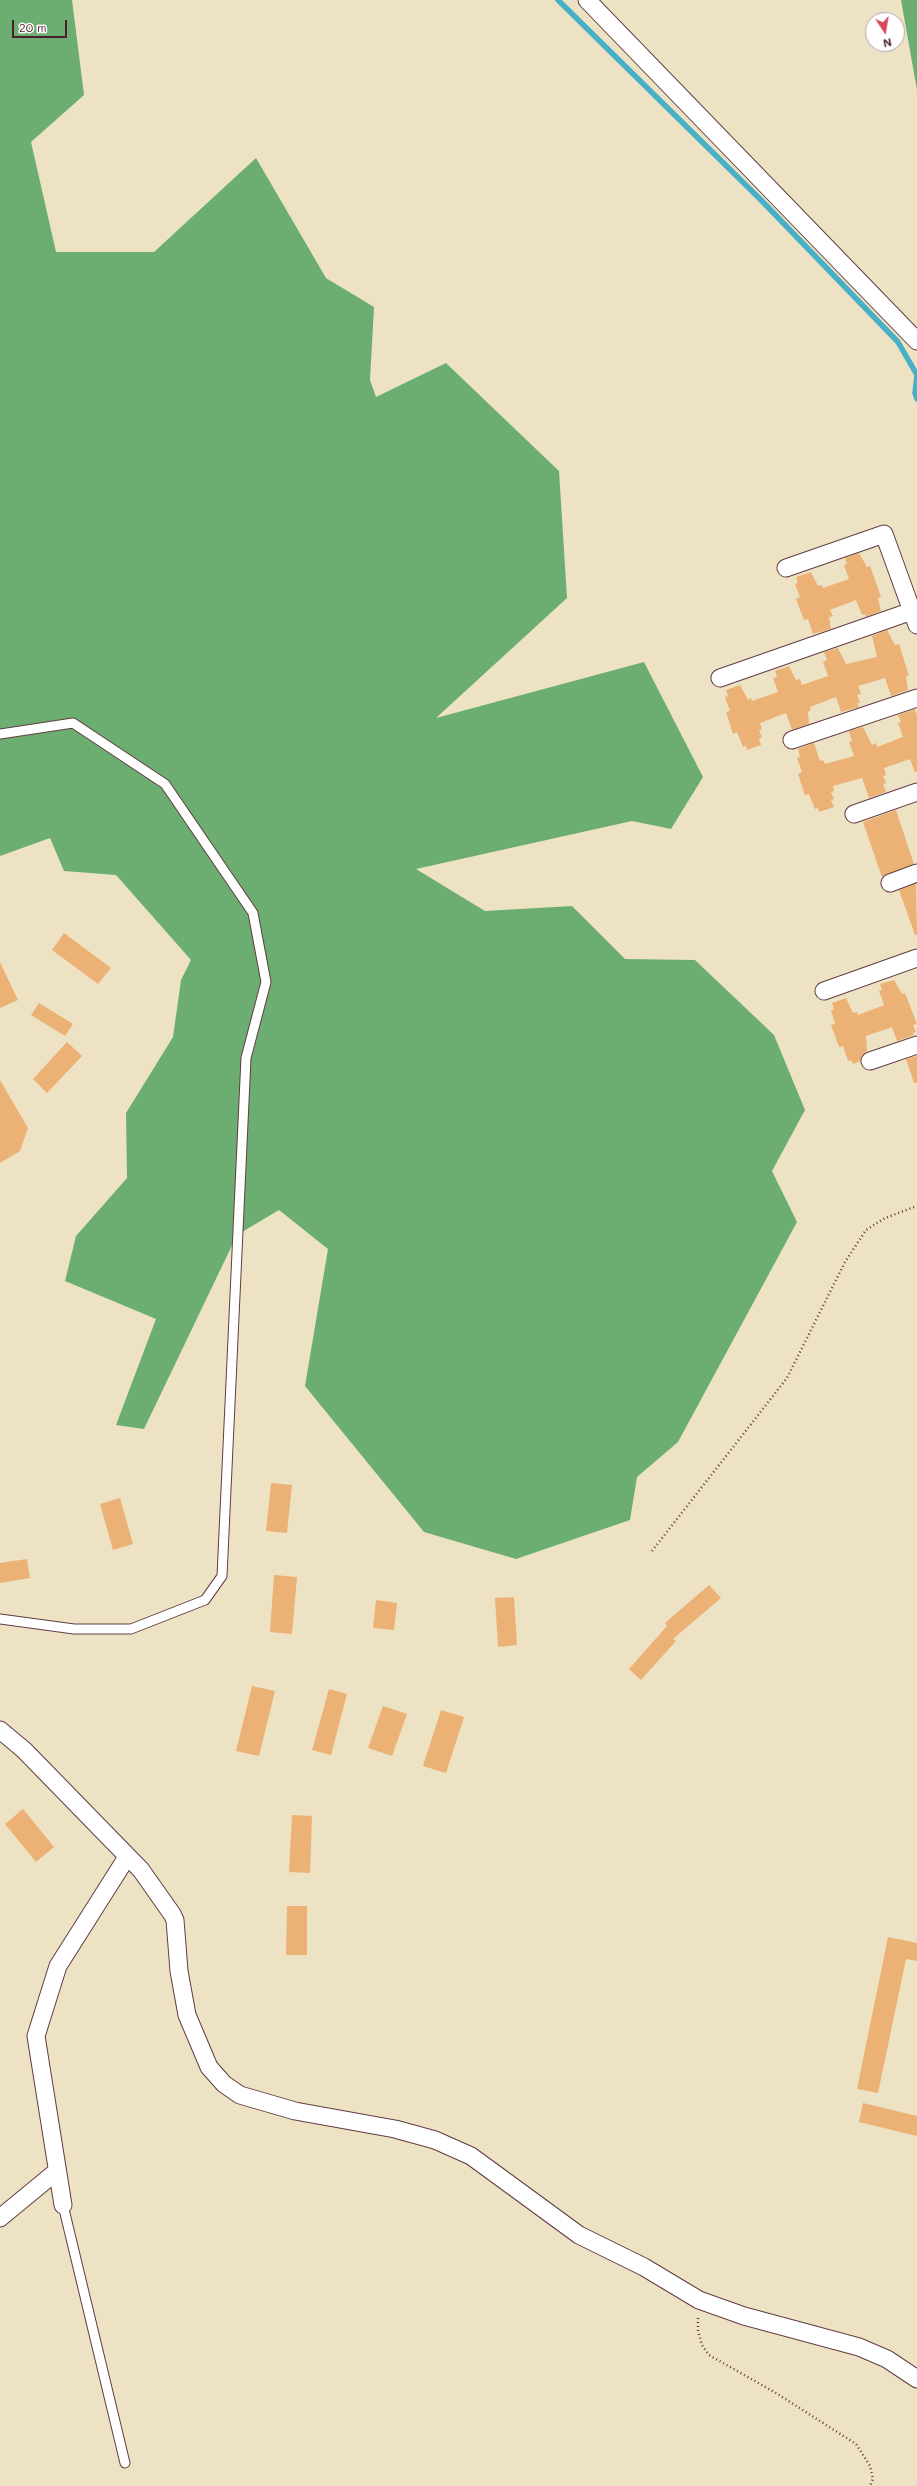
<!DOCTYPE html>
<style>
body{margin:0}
#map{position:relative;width:917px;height:2486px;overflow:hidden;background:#ede3c4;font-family:Mali,sans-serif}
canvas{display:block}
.north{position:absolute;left:865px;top:12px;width:40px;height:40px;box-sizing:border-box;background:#fff;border:1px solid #b7a5aa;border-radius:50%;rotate:168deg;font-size:11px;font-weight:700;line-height:16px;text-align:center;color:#4a1f2b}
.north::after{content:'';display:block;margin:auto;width:14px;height:18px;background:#d1495b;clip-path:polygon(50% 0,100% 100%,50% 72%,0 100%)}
.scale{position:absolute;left:12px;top:20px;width:55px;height:18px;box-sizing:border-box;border:2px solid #4a1f2b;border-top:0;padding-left:5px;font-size:12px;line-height:14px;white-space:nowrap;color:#4a1f2b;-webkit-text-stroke:3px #fff;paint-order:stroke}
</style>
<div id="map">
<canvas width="917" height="2486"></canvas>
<div class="north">N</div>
<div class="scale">20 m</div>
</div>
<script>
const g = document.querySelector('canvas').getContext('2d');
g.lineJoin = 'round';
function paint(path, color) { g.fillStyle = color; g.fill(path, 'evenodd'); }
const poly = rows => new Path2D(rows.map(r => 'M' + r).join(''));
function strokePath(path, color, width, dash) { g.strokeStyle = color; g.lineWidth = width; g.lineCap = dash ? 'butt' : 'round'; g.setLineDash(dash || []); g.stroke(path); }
paint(poly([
 [0,0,72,0,84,95,31,142,56,252,154,252,256,158,326,278,374,307,370,380,376,397,446,363,559,471,567,598,436,718,644,662,703,777,671,829,632,821,416,869,485,911,572,906,625,959,695,960,774,1035,805,1110,772,1171,797,1222,678,1442,637,1477,630,1520,516,1559,424,1532,305,1386,328,1249,279,1210,237,1235,144,1429,116,1425,156,1319,65,1281,76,1236,127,1178,126,1113,173,1037,181,980,191,960,116,875,64,871,50,838,0,856],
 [901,0,917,0,917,90]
]), '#6cae72');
strokePath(poly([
 [558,0,761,200,898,342,917,375,915,393,917,399]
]), '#47afc6', 5.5);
paint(poly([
 [859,553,867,567,870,566,881,597,878,598,881,611,866,617,865,614,862,615,856,600,830,610,833,616,829,617,831,629,813,634,808,619,804,620,796,599,800,597,795,584,798,583,796,577,811,572,818,586,822,585,823,588,849,579,844,565,847,564,845,558],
 [887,630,895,645,899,644,909,676,906,676,908,690,891,696,885,678,858,686,861,694,857,695,860,703,857,703,859,707,841,712,836,697,810,707,811,710,808,712,809,724,792,730,786,713,760,723,762,729,759,730,762,737,759,739,761,745,747,750,746,746,743,747,737,732,733,734,726,712,730,711,725,697,728,696,726,690,740,685,748,700,751,698,752,701,778,692,773,678,777,677,775,671,789,666,796,680,800,679,802,685,828,676,823,662,827,660,824,652,838,648,846,664,877,657,872,636],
 [915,709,917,716,917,772,915,772,910,759,884,768,886,775,883,776,886,783,883,784,886,792,869,798,862,778,833,786,834,791,831,792,834,799,831,800,834,807,819,812,818,808,815,809,809,794,805,795,798,774,802,772,797,758,800,757,798,749,814,743,820,761,823,760,825,764,854,756,849,742,852,741,849,731,863,727,872,745,876,743,877,747,903,737,898,723,901,722,898,715],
 [896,810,914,864,882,877,863,822],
 [916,884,917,935,915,935,899,890],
 [64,933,111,968,98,984,52,950],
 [0,962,18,1000,0,1008],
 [894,980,902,994,905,993,917,1024,913,1025,916,1032,913,1033,914,1035,897,1041,892,1027,866,1036,867,1051,862,1055,860,1061,853,1064,851,1060,848,1061,843,1046,839,1047,831,1025,835,1024,831,1010,834,1009,832,1003,846,998,853,1013,857,1012,858,1015,884,1005,879,991,882,990,880,984],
 [39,1003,73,1024,65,1036,31,1015],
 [67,1042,82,1056,47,1093,33,1079],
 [917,1056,917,1083,914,1083,906,1059],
 [0,1080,28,1128,20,1151,0,1163],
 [271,1483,292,1485,287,1533,266,1531],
 [120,1498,133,1544,113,1550,100,1504],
 [27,1559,30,1578,0,1583,0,1563],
 [274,1575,297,1577,292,1634,270,1632],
 [709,1585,721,1598,673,1639,676,1641,641,1680,629,1669,667,1626,665,1623],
 [514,1597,517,1645,498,1647,495,1598],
 [376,1600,397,1603,394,1630,373,1628],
 [252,1686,275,1691,259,1756,236,1751],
 [329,1689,347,1694,331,1755,312,1750],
 [383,1706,407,1714,392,1756,368,1748],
 [441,1710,464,1717,446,1773,423,1766],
 [23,1809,54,1847,36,1862,5,1824],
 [292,1815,312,1816,310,1873,289,1872],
 [287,1906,307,1906,307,1955,286,1955],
 [888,1937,917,1943,917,1961,906,1959,878,2093,857,2089],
 [863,2103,917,2116,917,2136,859,2122]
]), '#ebb175');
const lane = poly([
 [0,734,73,723,165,784,253,913,266,982,246,1058,222,1576,205,1600,131,1629,74,1629,0,1619],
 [63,2205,125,2463]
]);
const street = poly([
 [587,0,917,341],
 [786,568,884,534,917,625],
 [720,678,912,611],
 [792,740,917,698],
 [854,814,917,792],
 [890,883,917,873],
 [824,991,917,958],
 [870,1061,917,1045],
 [0,1730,24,1750,141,1870,172,1914,175,1920,179,1971,187,2015,209,2067,224,2084,240,2095,295,2111,395,2129,435,2140,471,2156,579,2235,644,2267,699,2300,744,2316,859,2347,887,2359,917,2379],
 [63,2205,36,2036,58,1966,127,1857],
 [0,2218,57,2171]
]);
strokePath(lane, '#623c42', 11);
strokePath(street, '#623c42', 19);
strokePath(poly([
 [652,1551,787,1378,845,1262,866,1230,885,1218,917,1206],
 [698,2318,698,2331,702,2345,709,2355,776,2393,856,2444,870,2466,873,2479,870,2486]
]), '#623c42', 2.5, [1, 3]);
strokePath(lane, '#fff', 9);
strokePath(street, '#fff', 17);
</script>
